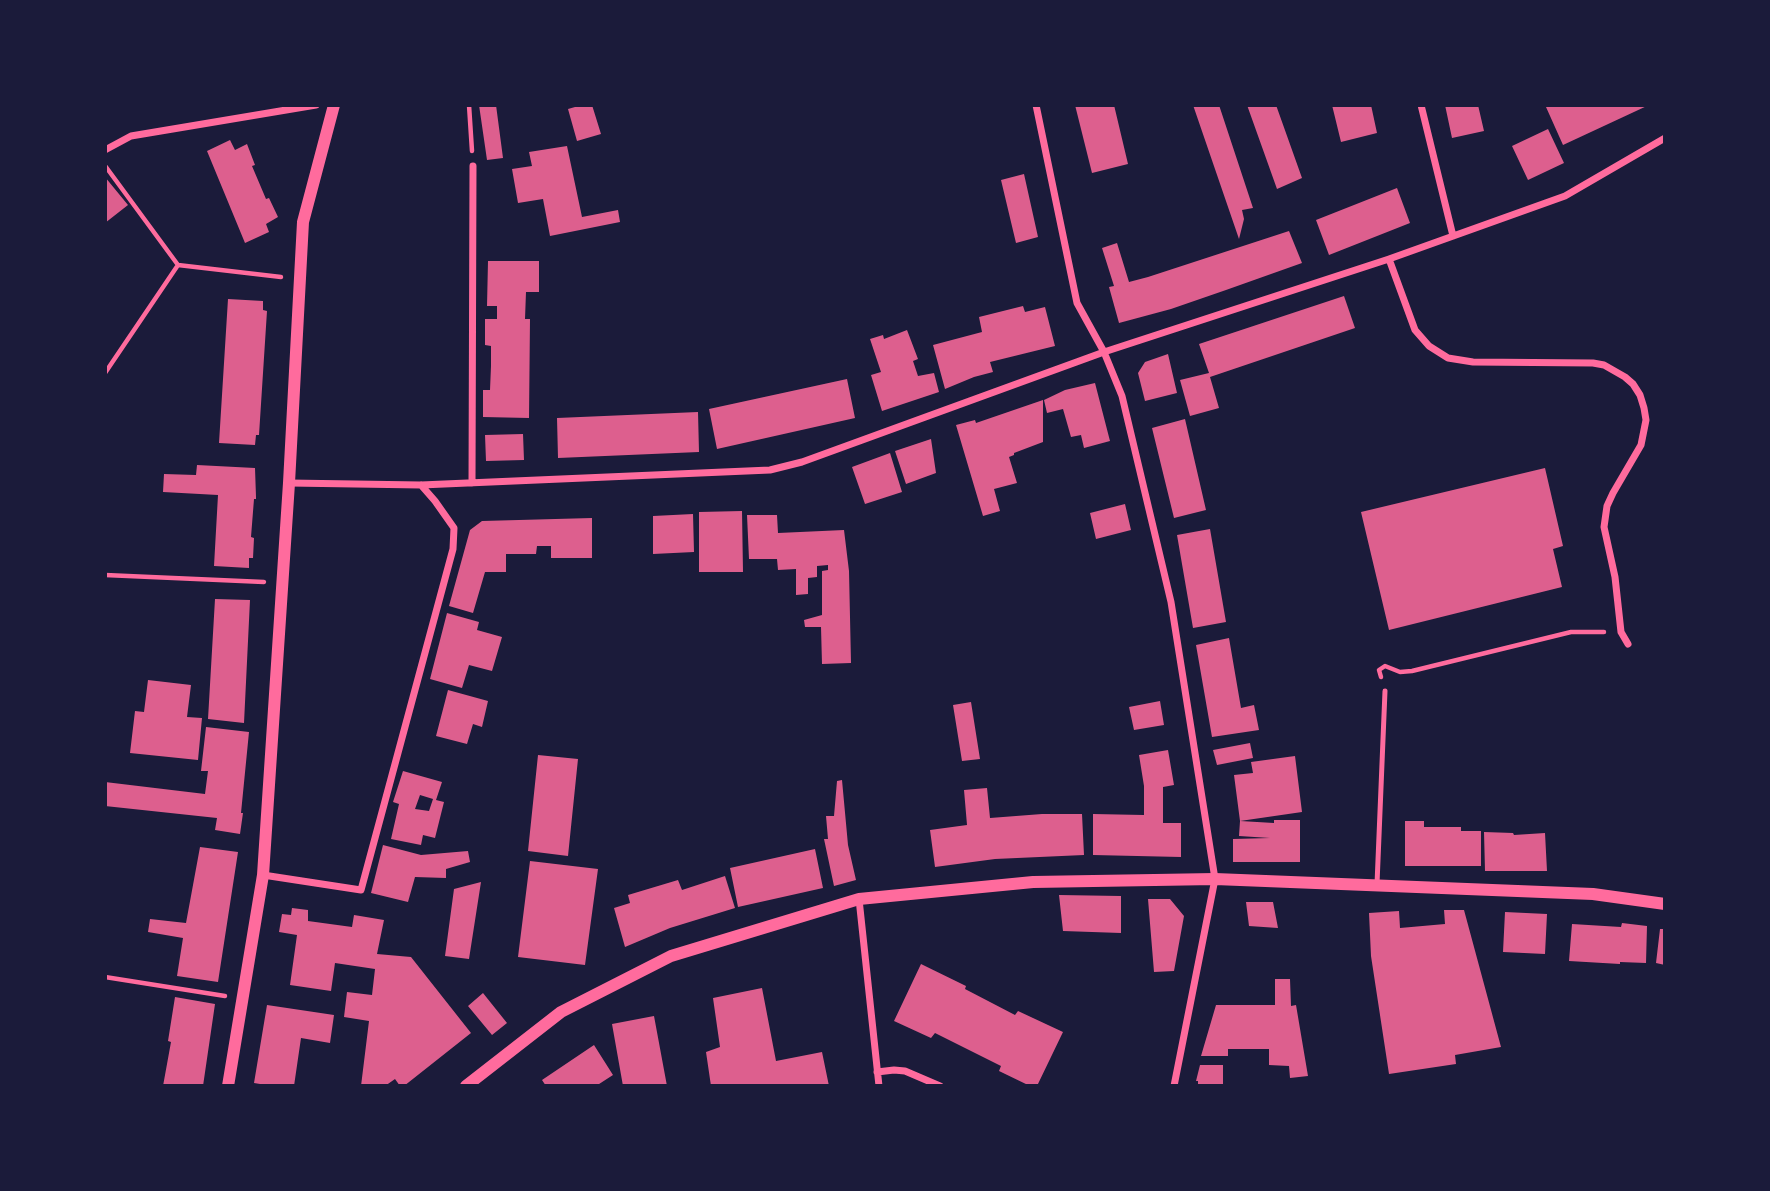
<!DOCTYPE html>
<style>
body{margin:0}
#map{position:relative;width:1770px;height:1191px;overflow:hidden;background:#1b1b3a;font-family:"DM Sans",sans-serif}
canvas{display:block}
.frame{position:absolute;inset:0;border:107px solid #1b1b3a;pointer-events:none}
</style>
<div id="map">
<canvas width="1770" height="1191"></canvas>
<div class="frame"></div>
</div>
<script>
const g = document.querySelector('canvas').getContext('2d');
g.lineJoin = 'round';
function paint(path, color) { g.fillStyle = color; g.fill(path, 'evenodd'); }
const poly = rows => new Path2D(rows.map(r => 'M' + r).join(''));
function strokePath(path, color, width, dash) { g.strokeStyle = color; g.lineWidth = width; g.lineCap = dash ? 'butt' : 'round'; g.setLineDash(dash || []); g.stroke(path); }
paint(poly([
 [479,105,496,105,503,158,487,160],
 [582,105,592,105,601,134,577,141,568,109],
 [1075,105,1114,105,1128,164,1092,173],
 [1193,105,1219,105,1253,208,1242,210,1244,219,1239,239],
 [1247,105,1276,105,1302,178,1277,189],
 [1332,105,1371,105,1377,133,1341,142],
 [1445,105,1478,105,1484,131,1452,138],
 [1549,105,1649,105,1563,145,1546,107],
 [1548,129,1564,163,1528,180,1512,146],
 [230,140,235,150,247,144,255,165,252,166,266,199,269,198,278,217,266,224,269,232,245,243,207,151],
 [567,146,582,217,618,210,620,222,550,236,543,199,518,203,512,169,532,166,529,152],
 [1024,174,1038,237,1016,243,1001,180],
 [105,177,128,205,105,223],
 [1397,188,1410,223,1329,255,1316,220],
 [1289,231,1302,263,1226,290,1171,309,1119,323,1109,287,1114,286,1102,248,1117,243,1129,282,1148,277],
 [488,261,539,261,539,292,526,292,525,319,530,319,529,418,483,417,483,390,490,390,491,366,491,346,485,345,485,319,497,319,497,306,487,306],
 [1344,296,1355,328,1210,377,1219,408,1190,416,1180,380,1209,373,1199,344],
 [228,299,263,301,263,310,267,311,259,435,256,435,255,445,219,443],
 [1023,306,1025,312,1045,307,1055,346,990,362,993,372,974,377,945,389,933,345,982,332,979,317],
 [907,330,918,359,913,361,918,376,934,373,939,392,882,411,871,375,881,372,870,339,883,335,884,339],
 [1168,354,1177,393,1145,401,1138,373,1145,362],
 [847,379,855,418,717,449,709,409],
 [1095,383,1110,441,1084,448,1081,435,1071,437,1063,409,1047,413,1044,400,1065,390],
 [1043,400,1043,442,1014,453,1014,455,1009,457,1017,483,994,489,1000,511,983,516,956,425,975,420,976,423],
 [698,412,699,452,558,458,557,418],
 [1185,419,1206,510,1174,518,1152,428],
 [523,434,524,460,486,461,485,435],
 [931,439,936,473,906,484,895,451],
 [890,453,902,492,865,504,852,467],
 [197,465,255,468,256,497,256,499,254,499,251,537,254,538,253,558,249,558,249,568,214,566,218,495,163,492,164,474,196,475],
 [1545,468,1563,546,1553,549,1562,587,1389,630,1361,512],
 [1125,504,1131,530,1096,539,1090,513],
 [742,511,743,572,699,572,699,512],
 [693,514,694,552,653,554,653,516],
 [747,515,777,515,778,533,844,530,849,571,851,663,822,664,821,627,805,627,804,620,822,615,822,571,828,570,828,565,817,566,817,577,808,578,808,594,796,595,796,569,778,570,777,559,749,559],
 [592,518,592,558,551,558,551,546,537,546,536,554,506,554,506,572,485,572,473,613,449,606,470,530,482,521],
 [1210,529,1226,622,1193,628,1177,535],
 [215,599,250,600,244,723,208,719],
 [447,613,479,622,477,630,502,637,492,671,469,665,462,688,430,679],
 [1229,638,1241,708,1254,705,1259,730,1212,737,1196,645],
 [148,680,191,685,187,717,202,718,198,760,130,753,135,711,144,712],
 [448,690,488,701,482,727,473,724,467,744,436,736],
 [1160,701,1164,725,1134,730,1129,707],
 [971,702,980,759,962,761,953,705],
 [206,727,249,732,241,813,243,813,240,834,215,830,217,818,105,806,105,782,205,794,208,771,201,771],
 [1250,743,1253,758,1217,765,1213,750],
 [1168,750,1174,785,1163,787,1163,823,1181,823,1181,857,1093,855,1093,814,1144,815,1144,786,1139,755],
 [538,755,578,759,568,856,528,851],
 [1295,756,1302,812,1240,821,1274,823,1274,820,1300,820,1300,862,1233,862,1233,839,1270,838,1239,836,1240,821,1234,775,1253,773,1251,762],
 [403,771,442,782,436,800,444,802,435,838,423,835,421,845,391,839,399,804,393,802],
 [420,795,433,799,429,811,415,809],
 [842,780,848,845,856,880,834,886,824,839,828,839,826,816,834,816,837,781],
 [987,788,990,818,1042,814,1082,814,1084,855,995,859,935,867,930,830,967,825,964,790],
 [1405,821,1424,821,1424,827,1461,827,1461,831,1481,831,1481,866,1405,866],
 [1484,832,1513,833,1514,835,1545,833,1547,871,1485,871],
 [383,845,421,855,468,851,470,862,446,869,446,878,415,877,408,902,371,893],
 [200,847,238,852,218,982,177,976,183,938,148,932,150,919,186,923],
 [815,849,823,888,738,907,730,868],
 [530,861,598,869,585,965,518,957],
 [725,876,735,908,670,928,625,947,614,908,630,903,628,895,678,880,682,890],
 [481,882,469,959,445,956,454,889],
 [1059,895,1121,896,1121,933,1063,931],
 [1148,899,1170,899,1184,916,1174,971,1154,972],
 [1246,902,1273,902,1278,928,1249,926],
 [292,908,308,910,308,921,352,927,354,915,384,920,377,954,411,957,471,1033,404,1086,400,1086,395,1079,385,1086,361,1086,369,1021,344,1017,347,992,372,995,375,969,335,963,331,991,290,985,297,935,279,932,282,914,291,915],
 [1444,910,1464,910,1501,1047,1455,1055,1456,1064,1389,1074,1371,956,1369,913,1399,911,1400,928,1445,924],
 [1505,912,1547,914,1545,954,1503,952],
 [1622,923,1647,926,1646,963,1620,962,1620,964,1569,961,1572,924,1621,927],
 [1660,929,1665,929,1665,965,1656,963],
 [921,964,966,986,965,989,1015,1015,1018,1011,1063,1032,1037,1086,1030,1086,999,1071,1001,1066,935,1033,931,1038,894,1021],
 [1275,979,1290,979,1291,1006,1296,1005,1308,1076,1290,1078,1289,1066,1269,1065,1269,1049,1228,1049,1228,1056,1201,1056,1216,1005,1275,1005],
 [762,988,776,1061,822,1052,829,1086,711,1086,706,1052,720,1047,713,998],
 [483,993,507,1023,492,1035,468,1006],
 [175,997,215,1004,203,1086,163,1086,171,1042,168,1041],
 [267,1005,334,1015,330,1043,301,1038,294,1086,272,1086,254,1083],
 [654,1016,667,1086,623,1086,612,1024],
 [594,1045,613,1075,596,1086,546,1086,542,1080],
 [1200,1065,1223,1065,1223,1085,1198,1086,1198,1081,1196,1081]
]), '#dd5f8e');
strokePath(poly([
 [469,105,472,151],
 [106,167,178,265],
 [105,373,178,265,281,277],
 [105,575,264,582],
 [1381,677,1379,670,1385,666,1400,672,1412,671,1571,632,1604,632],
 [105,977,225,996]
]), '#ff6b9d', 4.5);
strokePath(poly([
 [1377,884,1385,691]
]), '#ff6b9d', 5);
strokePath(poly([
 [1036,105,1077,303,1104,352,1122,396,1171,602,1215,879,1174,1086],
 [1421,105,1453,236],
 [105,150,131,136,316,105],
 [1389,259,1415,330,1429,346,1448,358,1473,362,1593,363,1604,365,1625,377,1633,384,1640,395,1644,408,1646,420,1641,445,1613,493,1607,506,1604,527,1615,577,1621,632,1628,644],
 [289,483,421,485,770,470,802,462,1104,352,1389,259,1565,196,1665,138],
 [472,483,473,166],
 [263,875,361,890,453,549,454,528,435,501,421,485],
 [859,899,879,1086],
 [877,1072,894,1070,905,1071,940,1086]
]), '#ff6b9d', 7);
strokePath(poly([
 [228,1086,263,875,289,483,303,222,334,105],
 [466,1086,561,1012,671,956,859,899,1033,882,1215,879,1593,894,1665,904]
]), '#ff6b9d', 12);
</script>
